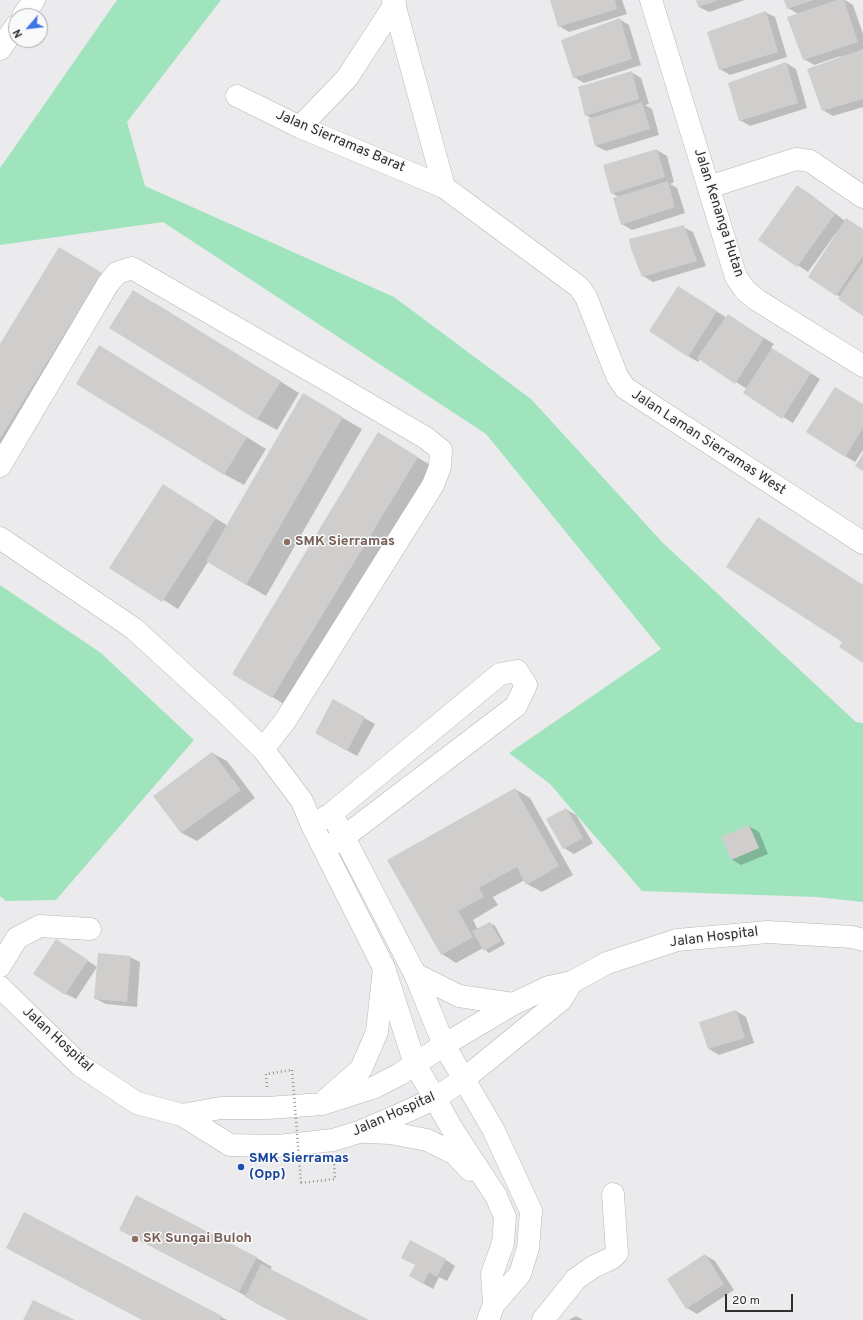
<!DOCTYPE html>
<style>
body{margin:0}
#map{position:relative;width:863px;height:1320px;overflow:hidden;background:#ebebed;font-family:Overpass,sans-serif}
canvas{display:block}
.north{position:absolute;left:8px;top:8px;width:40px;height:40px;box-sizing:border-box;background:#f8f9fa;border:1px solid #a8a8a9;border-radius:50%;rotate:242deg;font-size:11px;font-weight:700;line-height:16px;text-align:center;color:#2f2f30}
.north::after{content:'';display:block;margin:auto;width:14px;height:18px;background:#3d75e5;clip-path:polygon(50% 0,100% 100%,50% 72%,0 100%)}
.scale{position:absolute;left:725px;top:1294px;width:68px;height:18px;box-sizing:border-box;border:2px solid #2f2f30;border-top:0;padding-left:5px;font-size:12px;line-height:14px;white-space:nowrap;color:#2f2f30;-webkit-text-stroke:3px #f8f9fa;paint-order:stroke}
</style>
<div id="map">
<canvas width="863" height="1320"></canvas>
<div class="north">N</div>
<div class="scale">20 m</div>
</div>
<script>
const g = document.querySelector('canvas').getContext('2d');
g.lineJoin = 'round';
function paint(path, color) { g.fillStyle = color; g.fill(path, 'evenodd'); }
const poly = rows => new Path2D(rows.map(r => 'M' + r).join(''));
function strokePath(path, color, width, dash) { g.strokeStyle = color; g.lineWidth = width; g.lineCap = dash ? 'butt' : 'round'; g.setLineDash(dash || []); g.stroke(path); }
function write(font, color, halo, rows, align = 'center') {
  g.font = font + ' Overpass,sans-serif'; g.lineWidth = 3; g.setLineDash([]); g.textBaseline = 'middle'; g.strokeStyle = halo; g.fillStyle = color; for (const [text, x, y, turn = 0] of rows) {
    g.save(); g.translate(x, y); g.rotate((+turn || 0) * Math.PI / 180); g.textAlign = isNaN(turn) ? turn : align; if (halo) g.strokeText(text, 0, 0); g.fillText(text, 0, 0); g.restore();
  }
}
paint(poly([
 [117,0,221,0,127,122,145,186,394,297,531,399,663,543,856,722,863,723,863,902,817,897,642,891,550,784,509,753,661,649,486,434,163,222,0,245,0,168],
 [0,585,101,653,194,740,56,900,6,901,0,896]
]), '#a0e4be');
paint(poly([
 [551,0,622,0,627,14,569,32,559,26],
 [697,0,745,0,709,12,699,7],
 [785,0,845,0,853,5,863,34,863,107,833,116,823,110,841,58,841,56,814,65,804,59,798,14,788,8],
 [765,12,775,17,787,57,730,75,720,69],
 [619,19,629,25,641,65,584,83,574,77],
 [786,63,796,69,807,108,750,126,740,120],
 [631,72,641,78,649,104,645,105,652,109,659,135,606,151,596,146,589,120,592,119,586,115],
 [657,150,667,156,674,182,670,184,677,188,685,213,632,230,622,224,618,197,612,193],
 [797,187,807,192,845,221,863,230,863,314,840,297,809,276,837,234,836,233,808,272,760,240],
 [683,227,693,232,706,266,653,282,643,276],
 [79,259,121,285,11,464,0,458,0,346],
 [688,293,727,318,738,322,774,344,771,348,820,379,793,423,745,393,747,389,700,359,698,362,688,356],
 [153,302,299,393,277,430,257,419],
 [119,358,266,449,244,485,224,474],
 [303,395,362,429,266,596,208,562,178,609,111,567,163,485,228,526],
 [863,405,863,450,855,462,845,456],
 [397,445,437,469,292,709,233,673],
 [334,701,375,724,357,756,326,739],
 [212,753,227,761,255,798,197,841,182,833,155,796],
 [515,789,530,798,573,875,542,892,527,884,525,880,493,897,498,905,473,920,478,930,490,923,495,926,505,944,489,953,483,948,456,963,442,954,389,860],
 [566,809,576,815,593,843,574,854,564,848],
 [749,826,759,832,768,854,741,865,731,859],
 [66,946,97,967,76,999,66,994],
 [130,957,140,962,137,1007,106,1004,96,999],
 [736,1011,746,1017,754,1043,719,1055,709,1049],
 [137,1197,257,1258,272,1267,270,1270,367,1320,289,1320,261,1306,246,1297,246,1296,135,1238],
 [7,1248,221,1317,227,1320,143,1320],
 [705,1255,715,1261,734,1290,697,1314,687,1308],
 [446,1260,455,1266,447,1281,439,1277,433,1289,410,1276,416,1265],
 [576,1316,583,1320,569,1320]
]), '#0003');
paint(poly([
 [550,0,615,0,617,9,558,27],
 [696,0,719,0,698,7],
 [784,0,814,0,787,9],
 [837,0,844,0,858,42,803,60,787,17],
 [766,11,778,52,719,70,707,32],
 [620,18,632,59,573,78,561,40],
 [863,49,863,99,822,111,807,69],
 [786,62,798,103,739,121,728,83],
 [632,71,639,99,585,116,578,87],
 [642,102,650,129,595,146,588,119],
 [657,149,665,177,611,194,603,165],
 [668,181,675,207,621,225,613,198],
 [797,185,835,214,797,267,758,240],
 [846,218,863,229,863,256,836,296,808,277],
 [684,225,697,261,642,277,631,249,629,239],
 [59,247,102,273,0,439,0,344],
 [863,261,863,316,838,299],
 [678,286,717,311,688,357,649,331],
 [133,290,281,381,257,420,109,328],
 [728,314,764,338,735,384,697,358],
 [99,345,247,437,224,475,76,384],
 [772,348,811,373,782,419,743,393],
 [835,387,863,404,863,428,845,457,806,432],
 [303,393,343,417,246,585,206,561],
 [378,432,418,457,272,698,232,674],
 [863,454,863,471,855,466],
 [163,484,216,518,162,602,109,568],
 [758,517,863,585,863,663,839,647,842,642,726,567],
 [333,699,365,717,347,751,315,733],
 [212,752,241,790,181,833,153,796],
 [515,788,559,866,526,885,517,867,479,888,484,897,458,911,473,937,441,955,387,860],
 [566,808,583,838,563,849,546,819],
 [749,825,759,848,731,860,721,837],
 [490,922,501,941,484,951,472,931],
 [56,939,88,960,65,995,33,974],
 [98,953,131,956,127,1002,94,999],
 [736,1010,745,1038,708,1049,699,1022],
 [136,1195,257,1257,239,1292,119,1230],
 [24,1212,222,1316,220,1320,142,1320,6,1248],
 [410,1240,446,1259,437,1277,429,1272,423,1284,409,1276,415,1265,401,1258],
 [705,1254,724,1284,686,1309,667,1279],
 [261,1264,369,1320,288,1320,245,1297],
 [33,1300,75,1320,23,1320]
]), '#d0cecd');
const minor = poly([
 [393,0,444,187],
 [651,0,736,277,745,290,757,300,863,366],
 [237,96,300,127,444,187,579,287,586,297,617,376,625,388,863,543],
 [300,127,347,78,395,4],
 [709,187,796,159,810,161,863,197],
 [0,466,108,284,117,273,132,268,332,383,426,438,441,450,440,467,433,485,285,721,263,749],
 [0,538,133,628,224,711,263,749,302,801,312,825,384,968,415,1064],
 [337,824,415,974,444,1045],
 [312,825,331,814,500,674,517,671,526,685,516,706,344,837,324,849],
 [0,966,17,938,40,926,90,929],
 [543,1320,576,1279,593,1267,612,1258,617,1253,613,1194]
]);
const major = poly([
 [415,974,459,996,513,1004],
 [0,987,81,1066,137,1103,182,1115,230,1145,278,1146,333,1140,359,1132,401,1114,434,1099,464,1079,561,1000,572,982],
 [444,1045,493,1129,531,1211,528,1248,520,1274,494,1304],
 [415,1064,454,1132,496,1196,505,1217,503,1243,492,1274,494,1304,488,1320],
 [327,1099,361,1069,377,1032,384,968],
 [182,1115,221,1108,268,1108,322,1104,375,1087,400,1074,444,1045,513,1004,549,987,572,982,607,963,677,940,768,932,852,937,863,940],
 [365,1132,391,1133,427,1140,455,1154,470,1170]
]);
const highway = poly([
 [23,16,34,0],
 [0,49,16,26]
]);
strokePath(minor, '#b6b6b8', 23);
strokePath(major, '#b6b6b8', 23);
strokePath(highway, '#b6b6b8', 23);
strokePath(poly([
 [267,1087,266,1074,292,1070],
 [301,1183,335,1179,334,1162]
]), '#959596', 2.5, [1, 3]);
strokePath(minor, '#fff', 22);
strokePath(major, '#fff', 22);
strokePath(highway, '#fff', 22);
strokePath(poly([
 [292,1070,301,1183]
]), '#959596', 2.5, [1, 3]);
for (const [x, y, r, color] of [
 [287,542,4,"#8d6e63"],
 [241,1167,4,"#1a4fb4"],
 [135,1239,4,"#8d6e63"]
]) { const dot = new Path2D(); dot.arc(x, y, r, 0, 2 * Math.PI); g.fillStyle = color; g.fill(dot); strokePath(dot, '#f8f9fa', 1.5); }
write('14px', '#2f2f30', '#f8f9fa', [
 ["Jalan Sierramas Barat",340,142,23],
 ["Jalan Kenanga Hutan",718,213,72],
 ["Jalan Laman Sierramas West",708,443,33],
 ["Jalan Hospital",714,938,-7],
 ["Jalan Hospital",57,1040,42],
 ["Jalan Hospital",394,1115,-24]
]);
write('bold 14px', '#785e54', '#f8f9fa', [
 ["SMK Sierramas",295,542],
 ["SK Sungai Buloh",143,1239]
], 'left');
write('bold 14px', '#164399', '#f8f9fa', [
 ["SMK Sierramas",249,1159],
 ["(Opp)",249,1175]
], 'left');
</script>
